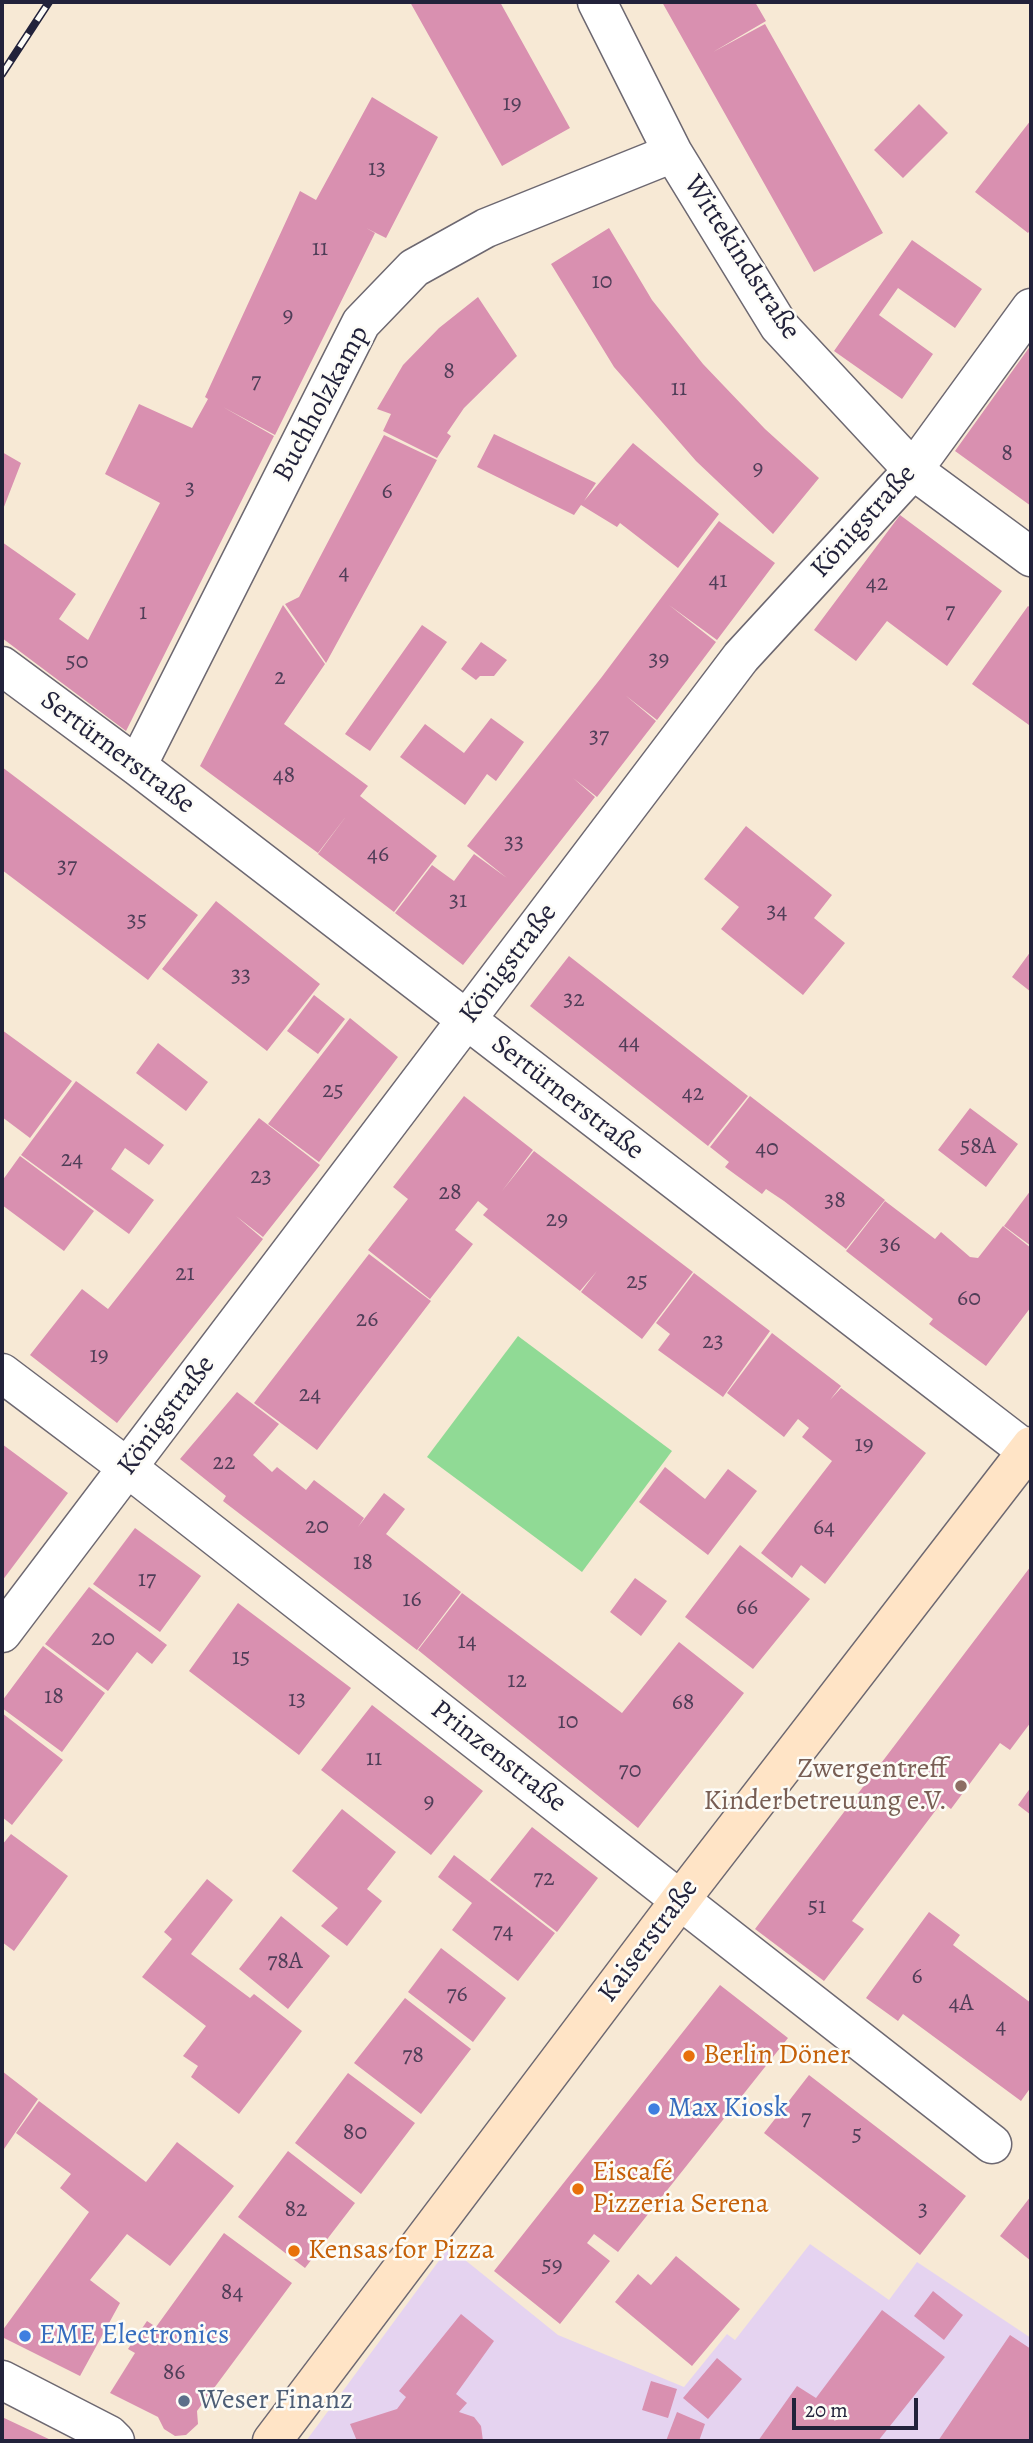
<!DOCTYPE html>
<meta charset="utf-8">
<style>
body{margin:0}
#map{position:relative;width:1033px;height:2443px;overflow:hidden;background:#f7e9d5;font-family:Alegreya,serif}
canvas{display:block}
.frame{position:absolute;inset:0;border:4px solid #22223b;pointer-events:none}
.scale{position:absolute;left:792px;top:2398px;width:126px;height:32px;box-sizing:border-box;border:4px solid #22223b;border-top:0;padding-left:9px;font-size:21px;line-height:24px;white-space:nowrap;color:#22223b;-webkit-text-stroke:5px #fdfcf7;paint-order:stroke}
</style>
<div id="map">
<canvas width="1033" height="2443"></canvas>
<div class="frame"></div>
<div class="scale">20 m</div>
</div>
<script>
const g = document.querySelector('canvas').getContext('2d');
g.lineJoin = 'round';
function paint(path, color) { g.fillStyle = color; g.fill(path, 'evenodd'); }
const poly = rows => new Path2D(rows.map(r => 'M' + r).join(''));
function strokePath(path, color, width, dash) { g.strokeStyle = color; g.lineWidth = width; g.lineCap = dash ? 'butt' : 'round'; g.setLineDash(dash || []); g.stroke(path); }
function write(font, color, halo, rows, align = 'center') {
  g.font = font + ' Alegreya,serif'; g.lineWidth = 5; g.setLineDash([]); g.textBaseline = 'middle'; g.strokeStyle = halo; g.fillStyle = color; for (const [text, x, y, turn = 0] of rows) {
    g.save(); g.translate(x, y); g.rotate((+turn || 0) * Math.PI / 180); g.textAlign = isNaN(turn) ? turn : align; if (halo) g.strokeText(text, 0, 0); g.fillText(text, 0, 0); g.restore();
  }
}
paint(poly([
 [810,2244,889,2300,917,2262,1031,2338,1031,2441,306,2441,449,2247,558,2335,684,2387,727,2334,735,2340]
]), '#e5d3f0');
paint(poly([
 [518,1336,672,1451,582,1572,427,1457]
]), '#90da95');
paint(poly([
 [410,2,500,2,570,128,502,166],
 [662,2,755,2,766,21,713,52,765,24,883,233,814,272],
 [372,97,438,137,386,238,366,228,375,233,275,435,223,407,274,436,126,731,2,638,2,542,76,594,59,619,88,640,160,503,105,474,139,404,192,428,208,399,205,397,300,191,316,200],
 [919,104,948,133,903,178,874,150],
 [1031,120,1031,229,1028,233,975,192],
 [609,228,652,300,703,364,765,429,819,478,773,534,696,461,614,367,551,264],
 [912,240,982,289,955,328,898,288,879,315,933,354,902,399,834,351],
 [478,297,517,356,464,408,447,433,451,436,437,458,383,431,391,414,377,409,403,365,439,328],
 [1031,345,1031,506,955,451],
 [494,434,596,483,584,501,633,443,719,514,678,568,620,523,617,527,581,505,574,515,477,467],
 [384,435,437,460,326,663,285,604,299,597],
 [2,452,21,463,2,512],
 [900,515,1002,591,947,666,887,621,856,661,814,630],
 [719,521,775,563,717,640,669,605,716,642,657,720,625,695,656,721,597,797,573,778,595,797,463,965,395,913,432,865,454,881,474,854,507,878,467,846,601,678],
 [283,605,325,664,284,724,368,786,360,796,437,856,394,912,318,854,347,815,318,853,200,766],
 [1028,606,1031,608,1029,725,972,684],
 [422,625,447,642,370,751,345,734],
 [481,642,507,660,494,676,480,676,476,680,461,669],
 [491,718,524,742,496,781,487,774,465,805,400,757,425,724,464,753],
 [2,767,198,915,148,980,2,870],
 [746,826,832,895,814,918,845,943,803,995,721,929,739,907,704,879],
 [216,901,320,984,267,1051,162,969],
 [1031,951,1031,992,1012,977],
 [569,956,748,1096,708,1146,530,1006],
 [314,995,345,1019,318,1054,287,1031],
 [350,1018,398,1057,319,1162,268,1124],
 [2,1030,72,1081,30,1138,2,1117],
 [158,1043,208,1082,186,1111,136,1073],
 [76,1081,164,1145,149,1165,125,1148,111,1169,154,1200,129,1234,21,1155],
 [464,1096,533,1150,502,1191,534,1151,693,1272,642,1339,581,1292,597,1271,580,1291,483,1215,488,1209,478,1201,455,1230,473,1244,430,1299,368,1250,408,1199,393,1187],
 [750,1096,885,1200,846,1249,784,1201,766,1189,762,1194,725,1167,729,1162,710,1147],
 [970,1108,1018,1144,986,1187,938,1150],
 [259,1118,320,1165,263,1237,236,1216,263,1239,117,1423,30,1355,82,1289,108,1309],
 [20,1156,94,1211,64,1251,2,1205,2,1181],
 [1031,1190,1031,1246,1004,1226],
 [885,1201,935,1239,941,1232,970,1257,978,1258,1003,1226,1031,1248,1031,1307,986,1366,929,1324,933,1319,846,1251],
 [369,1254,431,1301,317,1450,254,1403],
 [694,1273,770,1331,723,1397,658,1350,670,1334,656,1323],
 [772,1333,841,1386,830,1400,841,1388,926,1453,825,1584,801,1565,792,1578,761,1553,832,1461,802,1437,809,1428,798,1419,784,1437,727,1393],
 [237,1392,279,1424,253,1455,272,1472,277,1467,306,1490,314,1480,364,1518,358,1527,384,1493,405,1509,386,1534,461,1592,417,1650,223,1501,226,1496,180,1459],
 [2,1444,68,1493,2,1581],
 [665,1467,705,1499,728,1469,757,1491,708,1555,639,1502],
 [135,1528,201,1576,160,1632,93,1584],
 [740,1545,810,1599,753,1669,685,1617],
 [1031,1566,1031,1722,1010,1750,1000,1743,951,1809,942,1802,852,1921,864,1929,824,1981,755,1929],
 [635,1578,667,1601,641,1636,610,1612],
 [89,1587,167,1645,152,1664,137,1652,108,1691,45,1644],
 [462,1593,622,1713,679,1642,744,1693,638,1828,418,1650],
 [238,1603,351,1688,299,1755,189,1671],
 [43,1646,105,1693,62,1752,2,1708,2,1701],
 [372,1705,483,1791,431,1855,321,1770],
 [2,1713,63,1760,12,1825,2,1817],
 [1031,1787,1031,1815,1018,1805],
 [342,1809,396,1852,367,1889,382,1901,347,1946,321,1926,338,1908,292,1871],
 [532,1827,598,1878,557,1932,490,1880],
 [11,1834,68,1876,14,1951,2,1942,2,1845],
 [454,1855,555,1933,518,1981,452,1930,472,1903,438,1877],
 [207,1879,233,1900,191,1954,250,1998,254,1994,302,2031,239,2114,191,2077,198,2066,183,2056,206,2026,142,1977,172,1939,164,1932],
 [929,1912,960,1935,953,1945,1031,2003,1031,2087,1021,2101,903,2014,898,2021,866,1998],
 [281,1916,330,1956,288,2009,239,1969],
 [441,1948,506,1998,473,2042,408,1992],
 [720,1985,788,2038,618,2252,594,2234,587,2243,610,2261,560,2324,494,2271],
 [405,1998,471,2049,421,2114,354,2063],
 [2,2071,38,2099,2,2152],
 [348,2073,415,2123,361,2194,295,2143],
 [809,2075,966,2196,920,2255,764,2133],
 [39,2101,146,2182,177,2142,234,2186,170,2266,127,2234,90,2280,120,2303,80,2376,2,2337,2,2331,89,2212,60,2188,71,2174,16,2133],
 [288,2151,355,2203,305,2268,238,2217],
 [1031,2196,1031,2261,1000,2236],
 [224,2233,292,2283,197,2411,198,2424,186,2435,175,2436,164,2429,158,2417,110,2393,135,2353,128,2349,147,2321,156,2327],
 [676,2256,740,2309,692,2366,615,2302,638,2274,651,2285],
 [933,2291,963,2315,944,2340,914,2316],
 [882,2310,945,2357,878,2441,758,2441,797,2386,816,2398],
 [461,2314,494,2341,456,2394,467,2403,459,2412,474,2417,481,2426,483,2441,357,2441,350,2424,397,2409,406,2397,399,2391],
 [1010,2335,1031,2349,1031,2441,938,2441],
 [717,2358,742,2379,708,2419,683,2398],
 [651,2381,677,2389,668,2418,642,2410],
 [677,2412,705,2424,699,2441,666,2441],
 [2,2417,53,2441,2,2441]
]), '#d990b0');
const street = poly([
 [597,2,673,153,779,326,913,470,1031,557],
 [2,666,137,766,1031,1454],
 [137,766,361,323,414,268,486,228,673,153],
 [2,1373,128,1468,992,2144],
 [2,1633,741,657,913,470,1031,308],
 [2,2380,109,2435,115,2441]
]);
const secondary = poly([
 [272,2441,681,1899,1031,1446]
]);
strokePath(street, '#6d6871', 41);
strokePath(secondary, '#6d6871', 41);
strokePath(street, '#fff', 38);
strokePath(secondary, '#ffe4c6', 38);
const rail = poly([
 [2,74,49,2]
]);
strokePath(rail, '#22223b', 8);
strokePath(rail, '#fdfcf7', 5, [16]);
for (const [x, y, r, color] of [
 [961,1786,7,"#8d6e63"],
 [689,2056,7,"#e8710a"],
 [654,2109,7,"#3f7fe0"],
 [578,2189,7,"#e8710a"],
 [294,2251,7,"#e8710a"],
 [25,2336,7,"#3f7fe0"],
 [184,2401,7,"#5c6f8a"]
]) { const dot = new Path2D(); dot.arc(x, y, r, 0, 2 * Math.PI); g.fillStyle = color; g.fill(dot); strokePath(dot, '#fdfcf7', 2.5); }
write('24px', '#503e58', null, [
 ["19",512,104],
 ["13",377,169],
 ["11",320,249],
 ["10",602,282],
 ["9",288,316],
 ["8",449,372],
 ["7",256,382],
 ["11",679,389],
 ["8",1007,454],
 ["9",758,469],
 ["3",190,489],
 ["6",387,492],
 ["4",344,573],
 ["41",718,581],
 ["42",877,584],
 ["7",950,612],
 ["1",143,613],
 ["39",659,660],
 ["50",77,662],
 ["2",280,678],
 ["37",599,737],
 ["48",284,776],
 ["33",514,843],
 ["46",378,855],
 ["37",67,867],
 ["31",458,901],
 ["34",777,912],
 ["35",137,921],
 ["33",241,976],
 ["32",574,1000],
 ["44",629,1043],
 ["25",333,1091],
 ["42",693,1094],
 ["58A",978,1147],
 ["40",767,1149],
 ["24",72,1160],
 ["23",261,1177],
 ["28",450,1193],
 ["38",835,1201],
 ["29",557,1220],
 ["36",890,1245],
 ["21",185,1274],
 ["25",637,1282],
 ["60",969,1299],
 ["26",367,1320],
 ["23",713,1342],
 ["19",99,1356],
 ["24",310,1395],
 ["19",864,1445],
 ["22",224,1463],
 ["20",317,1527],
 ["64",824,1528],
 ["18",363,1563],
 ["17",147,1580],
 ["16",412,1600],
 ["66",747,1608],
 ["20",103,1639],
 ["14",467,1642],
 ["15",241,1658],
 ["12",517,1681],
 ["18",54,1697],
 ["13",297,1700],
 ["68",683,1703],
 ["10",568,1722],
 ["11",374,1759],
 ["70",630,1771],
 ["9",429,1802],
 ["72",544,1879],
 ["51",817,1907],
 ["74",503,1932],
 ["78A",285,1962],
 ["6",917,1977],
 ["76",457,1995],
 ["4A",961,2004],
 ["4",1001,2027],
 ["78",413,2056],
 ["7",806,2119],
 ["80",355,2133],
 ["5",857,2135],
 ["82",296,2210],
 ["3",923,2210],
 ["59",552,2266],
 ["84",232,2293],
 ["86",174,2373]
]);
write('28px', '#22223b', '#fdfcf7', [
 ["Wittekindstraße",741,258,57],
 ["Buchholzkamp",322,404,-62],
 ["Königstraße",864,522,-48],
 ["Sertürnerstraße",117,753,37],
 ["Königstraße",509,964,-53],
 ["Sertürnerstraße",567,1098,38],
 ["Königstraße",167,1416,-53],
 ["Prinzenstraße",498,1757,38],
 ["Kaiserstraße",649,1941,-53]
]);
write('28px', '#785e54', '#fdfcf7', [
 ["Zwergentreff",947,1770],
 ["Kinderbetreuung e.V.",947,1802]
], 'right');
write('28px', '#c56008', '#fdfcf7', [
 ["Berlin Döner",703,2056],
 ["Eiscafé",592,2173],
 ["Pizzeria Serena",592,2205],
 ["Kensas for Pizza",308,2251]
], 'left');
write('28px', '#366cbe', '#fdfcf7', [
 ["Max Kiosk",668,2109],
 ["EME Electronics",39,2336]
], 'left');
write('28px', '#4e5e75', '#fdfcf7', [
 ["Weser Finanz",198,2401]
], 'left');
</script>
